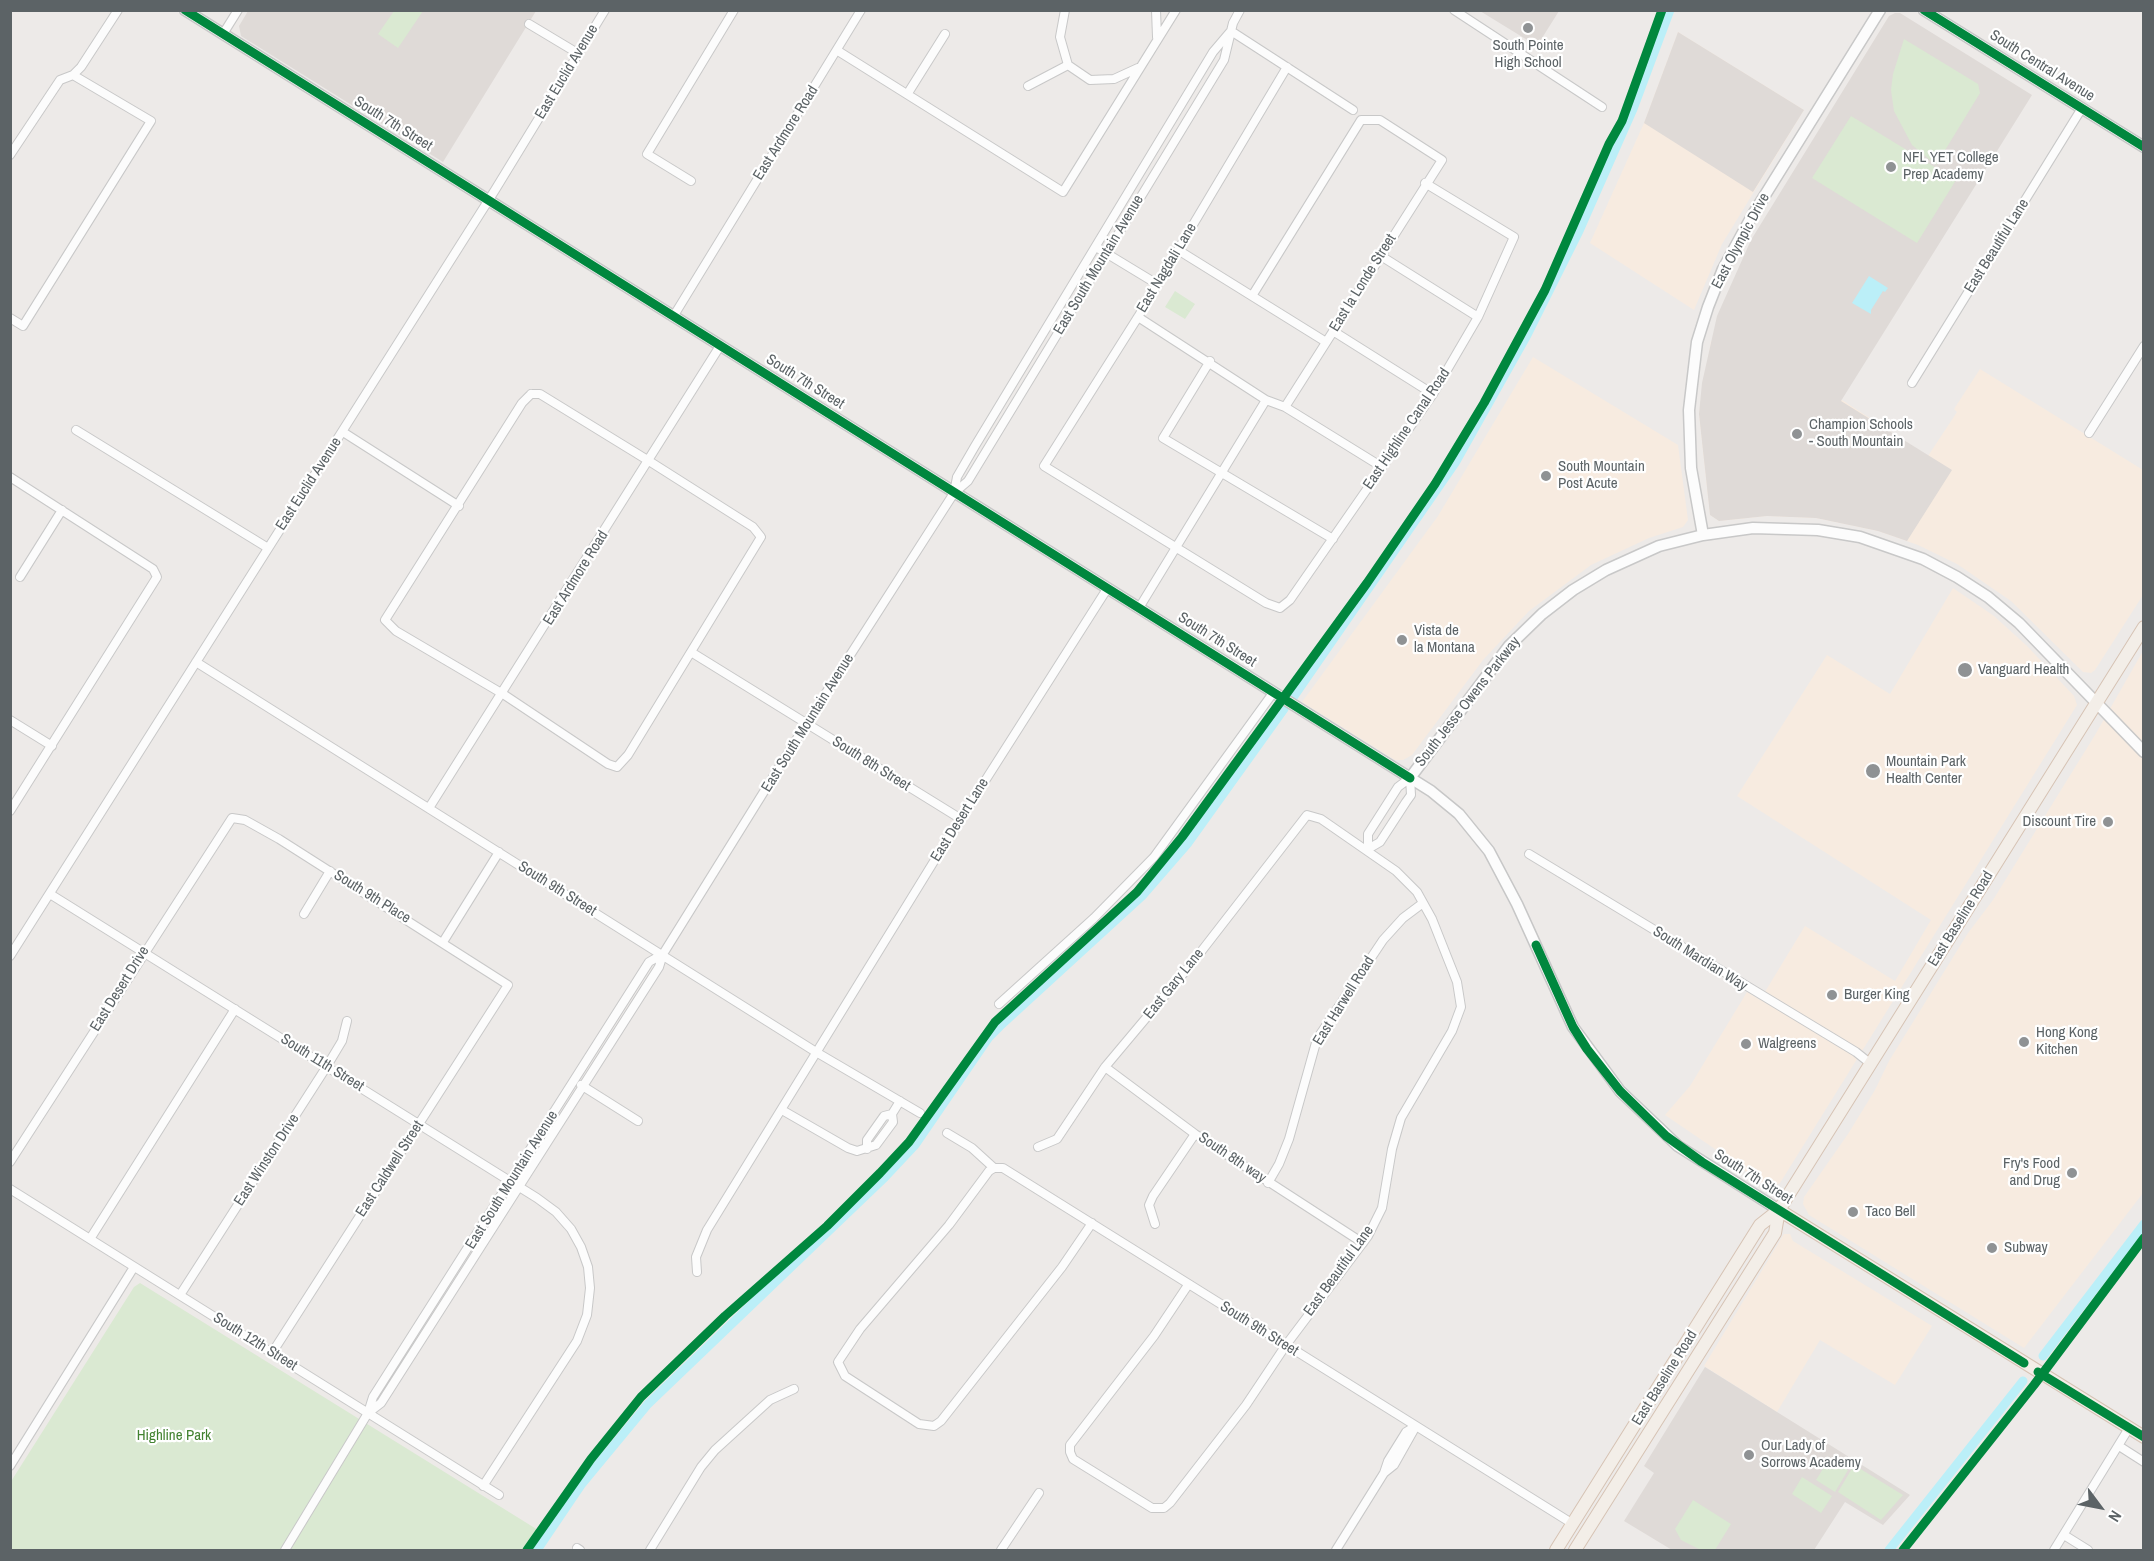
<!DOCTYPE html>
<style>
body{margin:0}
#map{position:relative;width:2154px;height:1561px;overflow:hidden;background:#edeae8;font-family:"Archivo Narrow",sans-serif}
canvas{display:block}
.frame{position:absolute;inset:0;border:12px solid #5c6366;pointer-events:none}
.north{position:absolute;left:2070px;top:1477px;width:60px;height:60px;-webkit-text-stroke:4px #fff;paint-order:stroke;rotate:122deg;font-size:16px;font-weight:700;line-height:24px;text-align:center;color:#5c6366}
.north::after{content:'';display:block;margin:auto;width:21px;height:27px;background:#5c6366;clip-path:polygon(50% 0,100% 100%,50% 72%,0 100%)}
</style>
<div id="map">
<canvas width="2154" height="1561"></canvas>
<div class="frame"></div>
<div class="north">N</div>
</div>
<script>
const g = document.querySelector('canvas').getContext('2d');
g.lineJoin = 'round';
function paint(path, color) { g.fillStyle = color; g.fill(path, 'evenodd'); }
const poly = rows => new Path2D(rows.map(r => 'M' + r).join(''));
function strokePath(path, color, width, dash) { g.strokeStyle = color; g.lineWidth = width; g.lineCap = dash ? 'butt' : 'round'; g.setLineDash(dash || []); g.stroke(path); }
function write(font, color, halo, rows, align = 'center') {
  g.font = font + ' "Archivo Narrow",sans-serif'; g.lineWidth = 4.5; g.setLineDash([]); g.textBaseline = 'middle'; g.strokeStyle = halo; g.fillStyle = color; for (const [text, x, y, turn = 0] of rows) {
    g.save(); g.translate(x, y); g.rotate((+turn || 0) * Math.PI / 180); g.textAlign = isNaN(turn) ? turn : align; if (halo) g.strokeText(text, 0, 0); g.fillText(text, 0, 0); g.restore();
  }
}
paint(poly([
 [1678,32,1804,110,1722,244,1694,310,1590,243,1644,123],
 [1711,341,1842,400,1928,456,1957,412,1954,409,1980,369,2143,470,2143,595,2095,670,2091,673,2083,672,2011,601,1957,564,1918,545,1878,531,1816,518,1767,516,1719,521,1710,515,1699,414],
 [1533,357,1678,445,1688,520,1683,527,1649,538,1591,565,1529,611,1483,660,1412,755,1403,760,1395,760,1302,702,1438,516],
 [1953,588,1994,616,2027,646,2074,696,2077,705,1780,1183,1773,1187,1766,1187,1734,1162,1665,1115,1690,1086,1747,992,1760,1000,1805,926,1895,981,1931,920,1737,796,1827,655,1890,694],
 [2143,651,2143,1193,2024,1348,1809,1215,1803,1204,1804,1197,1848,1134,1875,1090,1889,1061,1968,933,1993,900,2095,735],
 [1784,1234,1790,1234,1793,1241,1932,1326,1895,1385,1820,1340,1777,1412,1704,1366]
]), '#f7ebe0');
paint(poly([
 [248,11,536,11,443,162,241,36,239,26],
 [1480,11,1559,11,1537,46],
 [1895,13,1900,13,2032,95,1841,401,1952,470,1907,541,1878,531,1816,518,1767,516,1719,521,1710,515,1699,414,1702,383,1717,316,1751,240,1889,16],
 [1678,32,1804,110,1753,192,1644,123],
 [1705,1367,1777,1412,1910,1495,1883,1525,1845,1502,1814,1550,1672,1550,1624,1521,1654,1473,1644,1466]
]), '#dfdad7');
paint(poly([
 [394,11,423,11,398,48,378,34],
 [1904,39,1978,84,1980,93,1936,165,1912,145,1894,111,1891,90,1893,74],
 [1851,116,1956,180,1917,243,1812,178],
 [1175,291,1195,304,1185,319,1165,307],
 [140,1283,538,1530,525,1550,11,1550,10,1483,134,1287],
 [1831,1462,1848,1470,1835,1492,1816,1480,1826,1464],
 [1854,1465,1903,1495,1881,1520,1838,1492],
 [1802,1477,1832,1496,1821,1513,1792,1494],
 [1693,1500,1731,1524,1715,1550,1701,1550,1681,1540,1675,1529]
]), '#dae9d2');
paint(poly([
 [1869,276,1888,288,1885,292,1883,291,1871,310,1871,314,1852,303]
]), '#bbeff8');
strokePath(poly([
 [1292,699,1455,463,1527,335,1579,231,1633,109,1670,10],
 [2043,1356,2144,1224],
 [537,1550,581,1485,648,1404,885,1177,915,1145,989,1037,1000,1026,1142,896,1188,843,1284,709],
 [1889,1550,2023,1381]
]), '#bbeff8', 9);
const minor = poly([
 [1065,10,1060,37,1068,65,1090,80,1114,79,1138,68],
 [1156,10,1157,37],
 [1454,10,1602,107],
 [529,24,579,54],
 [1231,31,1353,110],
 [223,34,238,10],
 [838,51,1063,192,1176,10],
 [1287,67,1138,317,1044,466,1266,603,1280,608,1290,600,1433,394,1478,317,1514,237,1425,183],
 [1028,86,1068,65],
 [908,93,945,34],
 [10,155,60,80,73,75,81,67,118,10],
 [691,181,647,154,734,10],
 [1096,247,1157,284],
 [1178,250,1326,342],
 [1381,256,1478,317],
 [1252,296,1361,120,1380,120,1442,160,1285,407],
 [673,317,861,10],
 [1138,317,1266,400,1285,407,1382,467],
 [10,318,23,326,151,121,73,75],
 [1333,331,1433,394],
 [1210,361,1163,438,1333,539],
 [1912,383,2082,108],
 [531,394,540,394,649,461,753,527,761,537,628,755,617,767,608,764,503,694,396,631,385,620,522,403,531,394],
 [76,430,268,548],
 [343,432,459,506],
 [2089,433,2144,346],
 [10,477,153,569,157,577,10,811],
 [954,493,957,477,975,446,1213,52,1230,32],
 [20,577,62,510],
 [1139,608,1266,400],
 [691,652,961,819],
 [196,662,816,1052,920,1113],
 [10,720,52,746],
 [429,808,720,346],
 [1368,849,1380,842,1406,802,1411,795,1410,778],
 [1368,849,1368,834,1398,787,1410,778],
 [1529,854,1856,1052,1871,1064],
 [50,894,537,1198,556,1212,571,1229,581,1247,588,1267,590,1288,587,1315,577,1341,483,1486],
 [304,914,330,871],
 [443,942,499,852],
 [10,956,495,190,605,10],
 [999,1004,1094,918,1154,857,1273,693],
 [1105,1067,1195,1134,1363,1243],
 [581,1085,638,1121],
 [782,1110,848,1148,857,1151,876,1145,893,1122,892,1114,900,1101],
 [947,1133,972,1148,994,1168,1003,1168,1573,1524],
 [1038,1147,1057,1139,1105,1067,1193,962,1307,815,1321,819,1396,871,1417,892,1432,919,1457,982,1461,1007,1452,1031,1401,1118,1392,1149,1382,1208,1368,1236,1286,1345,1246,1405,1170,1503,1164,1508,1152,1508,1073,1459,1070,1452,1070,1445,1154,1336,1188,1285],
 [867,1149,867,1140,884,1116,892,1114],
 [10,1162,232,818,245,820,279,839,508,985,272,1353],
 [994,1168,989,1171,949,1225,860,1329,838,1362,845,1376,919,1424,934,1426,941,1421,1062,1267,1092,1223],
 [1268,1183,1279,1164,1289,1139,1317,1039,1383,940,1403,918,1423,903],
 [10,1189,499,1495],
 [1155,1224,1149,1205,1153,1196,1195,1134],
 [90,1239,235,1009],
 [697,1272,696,1257,707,1230,936,858,1107,589],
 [180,1295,327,1066,342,1041,347,1021],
 [368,1413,381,1403,659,967,663,954,806,724,954,493,968,481,1224,60,1233,23,1240,10],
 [2119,1446,2144,1462],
 [10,1466,134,1267],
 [1384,1473,1394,1465,1416,1426],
 [2064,1535,2088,1550],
 [577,1548,580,1550],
 [285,1550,368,1413,373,1397,649,962,663,954],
 [650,1550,701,1467,715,1450,770,1400,794,1389],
 [1001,1550,1039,1493],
 [1336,1550,1384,1473,1388,1461,1406,1432,1416,1426],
 [2054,1550,2129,1428]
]);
const tertiary = poly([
 [1703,535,1691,468,1689,410,1697,342,1708,307,1723,269,1752,216,1880,10],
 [1410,778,1509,646,1542,614,1573,590,1606,570,1659,546,1703,535,1753,528,1818,530,1860,537,1923,559,1957,577,1988,597,2019,623,2144,752]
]);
const secondary = poly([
 [185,10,1431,791,1459,814,1489,851,1517,904,1573,1027,1620,1091,1678,1146,1779,1210],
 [1924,10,2144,147]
]);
const primary = poly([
 [1779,1210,2144,1437],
 [1556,1550,1760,1225,1779,1210,2144,627],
 [1575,1550,1775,1233,1779,1210]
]);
strokePath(minor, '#c8c8c8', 10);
strokePath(tertiary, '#c8c8c8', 13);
strokePath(secondary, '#c7c7c7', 13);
strokePath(primary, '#d6c3b4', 14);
strokePath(minor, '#fcfcfc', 8);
strokePath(tertiary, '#fcfcfc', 10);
strokePath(secondary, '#fcfcfc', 10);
strokePath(primary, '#f3eee8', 12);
strokePath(poly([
 [185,10,1410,778],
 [1924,10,2144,147],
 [1536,945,1573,1027,1587,1049,1620,1091,1666,1136,1702,1162,2024,1363],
 [2038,1372,2144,1437],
 [527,1550,591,1459,641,1397,725,1316,827,1226,880,1173,909,1142,995,1022,1137,892,1182,837,1367,583,1435,484,1484,403,1545,290,1609,144,1622,121,1662,10],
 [1903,1550,2034,1385,2144,1238]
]), '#00873e', 9);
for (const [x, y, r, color] of [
 [1528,28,6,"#8f9294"],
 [1891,167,6,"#8f9294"],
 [1797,434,6,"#8f9294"],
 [1546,476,6,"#8f9294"],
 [1402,640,6,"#8f9294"],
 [1965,670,8,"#8f9294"],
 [1873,771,8,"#8f9294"],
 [2108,822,6,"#8f9294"],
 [1832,995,6,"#8f9294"],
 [2024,1042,6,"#8f9294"],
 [1746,1044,6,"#8f9294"],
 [2072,1173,6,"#8f9294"],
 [1853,1212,6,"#8f9294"],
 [1992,1248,6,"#8f9294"],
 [1749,1455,6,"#8f9294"]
]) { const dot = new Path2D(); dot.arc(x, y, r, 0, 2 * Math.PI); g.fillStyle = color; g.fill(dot); strokePath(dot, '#fff', 2); }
write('15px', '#5c6366', '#fff', [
 ["South Pointe",1528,46,"center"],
 ["High School",1528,63,"center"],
 ["NFL YET College",1903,158],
 ["Prep Academy",1903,175],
 ["Champion Schools",1809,425],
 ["- South Mountain",1809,442],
 ["South Mountain",1558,467],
 ["Post Acute",1558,484],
 ["Vista de",1414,631],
 ["la Montana",1414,648],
 ["Vanguard Health",1978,670],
 ["Mountain Park",1886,762],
 ["Health Center",1886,779],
 ["Discount Tire",2096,822,"right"],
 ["Burger King",1844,995],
 ["Hong Kong",2036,1033],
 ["Kitchen",2036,1050],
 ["Walgreens",1758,1044],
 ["Fry's Food",2060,1164,"right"],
 ["and Drug",2060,1181,"right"],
 ["Taco Bell",1865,1212],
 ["Subway",2004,1248],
 ["Our Lady of",1761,1446],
 ["Sorrows Academy",1761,1463]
], 'left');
write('15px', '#5c6366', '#fff', [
 ["South Central Avenue",2042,66,32],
 ["East Euclid Avenue",567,72,-59],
 ["South 7th Street",393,124,32],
 ["East Ardmore Road",786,133,-58],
 ["East Olympic Drive",1741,241,-62],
 ["East Beautiful Lane",1997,246,-58],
 ["East South Mountain Avenue",1099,265,-59],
 ["East Nagdali Lane",1167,268,-59],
 ["East la Londe Street",1363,283,-58],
 ["South 7th Street",805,382,32],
 ["East Highline Canal Road",1407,429,-56],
 ["East Euclid Avenue",309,484,-57],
 ["East Ardmore Road",576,578,-58],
 ["South 7th Street",1217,640,32],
 ["South Jesse Owens Parkway",1468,702,-52],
 ["East South Mountain Avenue",808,723,-58],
 ["South 8th Street",871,764,32],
 ["East Desert Lane",960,820,-58],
 ["South 9th Street",557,889,32],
 ["South 9th Place",372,897,32],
 ["East Baseline Road",1961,919,-58],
 ["South Mardian Way",1700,959,32],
 ["East Gary Lane",1174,984,-51],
 ["East Desert Drive",120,989,-58],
 ["East Harwell Road",1344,1001,-58],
 ["South 11th Street",322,1063,32],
 ["South 8th way",1232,1158,34],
 ["East Winston Drive",267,1160,-57],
 ["East Caldwell Street",390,1169,-57],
 ["South 7th Street",1753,1177,32],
 ["East South Mountain Avenue",512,1180,-58],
 ["East Beautiful Lane",1339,1271,-54],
 ["South 9th Street",1259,1329,32],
 ["South 12th Street",255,1342,32],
 ["East Baseline Road",1665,1378,-58]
]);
write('15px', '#428230', '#fff', [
 ["Highline Park",174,1436]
]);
</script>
